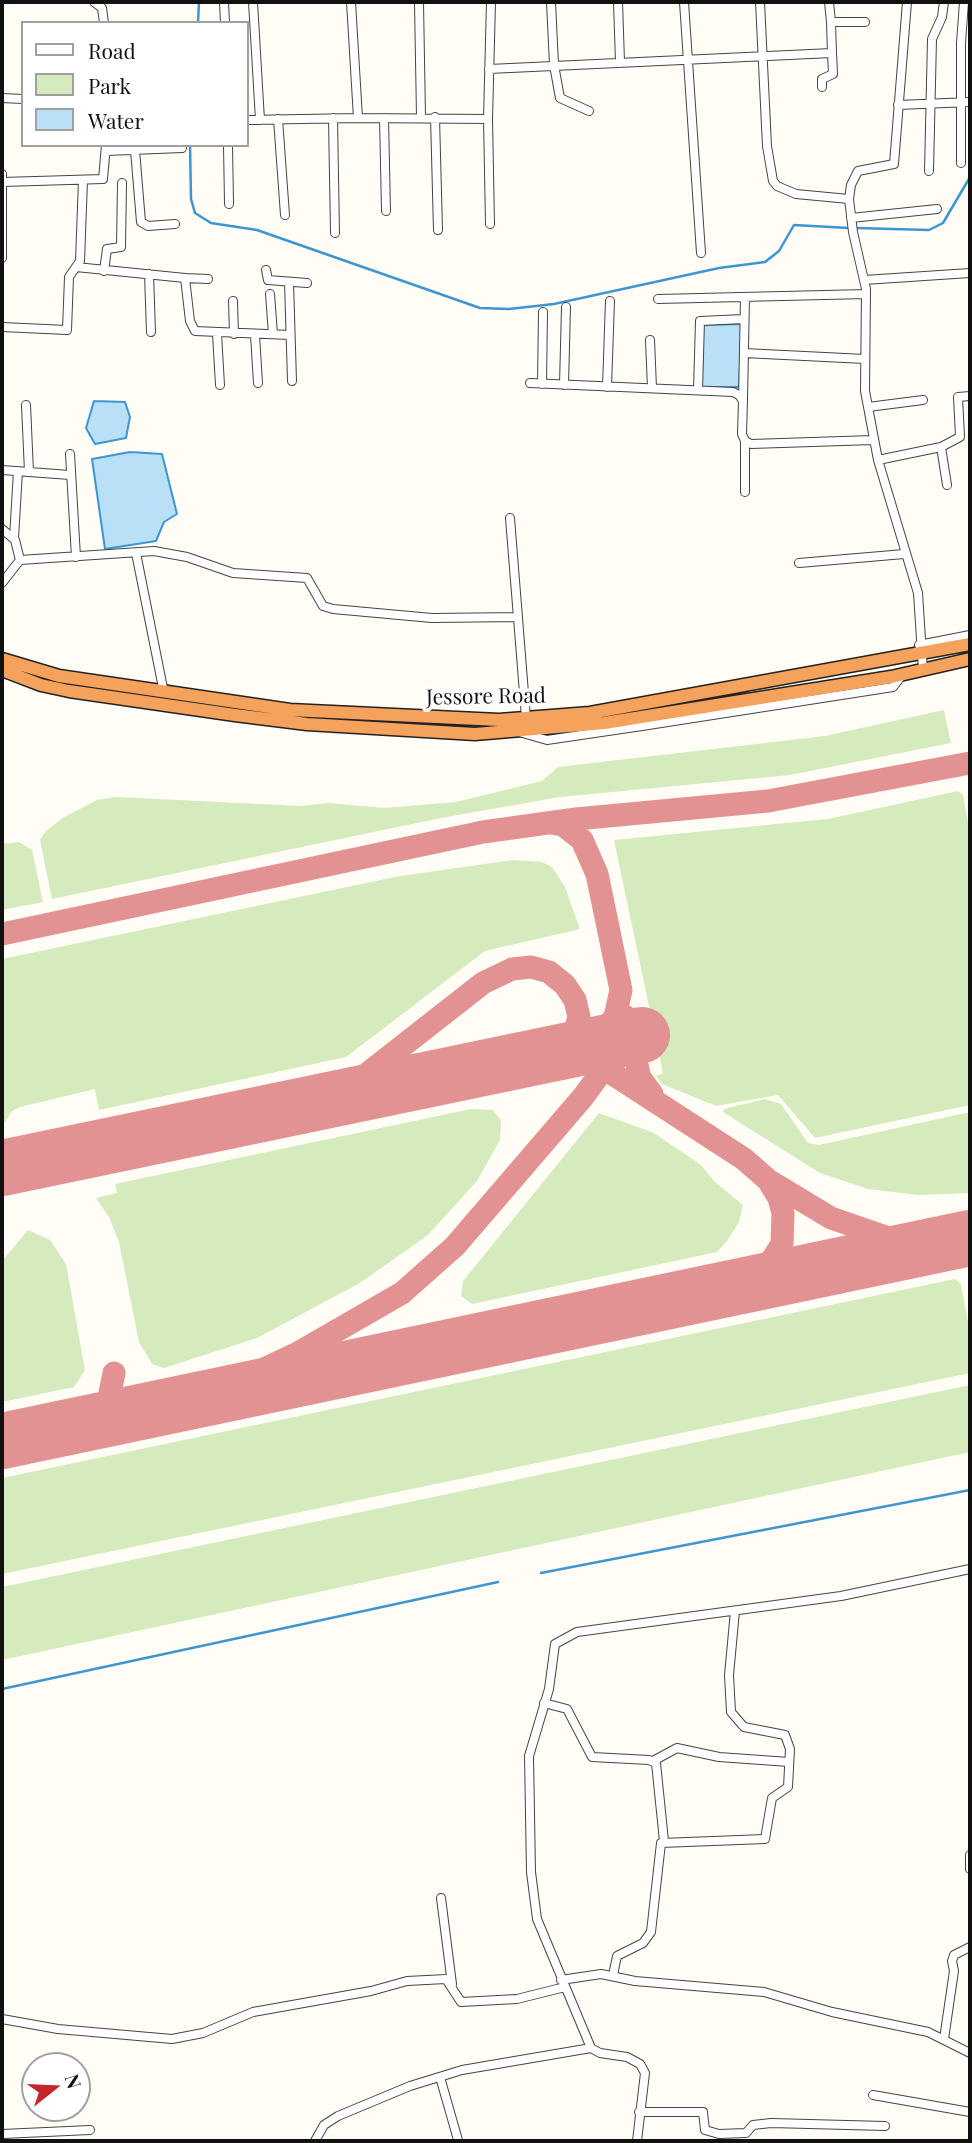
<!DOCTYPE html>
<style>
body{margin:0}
#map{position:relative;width:972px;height:2143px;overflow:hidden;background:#fffdf5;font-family:"Playfair Display",serif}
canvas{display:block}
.frame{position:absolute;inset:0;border:4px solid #111;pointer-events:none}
.legend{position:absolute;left:21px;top:21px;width:228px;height:126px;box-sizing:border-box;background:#fff;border:2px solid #a0a0a0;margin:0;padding:9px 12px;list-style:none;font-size:21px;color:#111}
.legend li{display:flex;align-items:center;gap:14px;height:35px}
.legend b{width:35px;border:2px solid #a0a0a0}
.north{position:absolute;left:21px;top:2052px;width:70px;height:70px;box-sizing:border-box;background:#fff;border:2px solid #a0a0a0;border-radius:50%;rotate:72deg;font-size:19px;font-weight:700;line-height:28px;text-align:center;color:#111}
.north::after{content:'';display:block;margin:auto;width:24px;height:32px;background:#c4262e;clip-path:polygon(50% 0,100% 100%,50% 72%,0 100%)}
</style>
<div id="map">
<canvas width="972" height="2143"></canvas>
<div class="frame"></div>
<ul class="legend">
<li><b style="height:9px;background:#fff"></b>Road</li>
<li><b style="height:19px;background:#d5ebbd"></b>Park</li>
<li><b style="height:19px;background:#b9e0f7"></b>Water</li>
</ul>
<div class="north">N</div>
</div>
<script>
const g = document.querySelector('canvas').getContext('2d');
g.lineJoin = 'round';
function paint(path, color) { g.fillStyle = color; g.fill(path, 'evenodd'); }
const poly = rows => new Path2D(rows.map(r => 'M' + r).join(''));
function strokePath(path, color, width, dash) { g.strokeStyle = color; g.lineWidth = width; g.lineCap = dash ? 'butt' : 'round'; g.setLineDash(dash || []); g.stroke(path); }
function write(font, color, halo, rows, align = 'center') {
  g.font = font + ' "Playfair Display",serif'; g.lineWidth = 7; g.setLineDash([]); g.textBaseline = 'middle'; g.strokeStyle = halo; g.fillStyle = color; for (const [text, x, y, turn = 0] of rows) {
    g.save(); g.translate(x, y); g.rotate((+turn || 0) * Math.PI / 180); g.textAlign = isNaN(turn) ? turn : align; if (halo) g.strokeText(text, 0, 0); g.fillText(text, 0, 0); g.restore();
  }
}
paint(poly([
 [944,710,951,743,790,775,560,797,441,818,52,899,40,840,46,831,64,817,97,800,116,797,301,806,328,803,384,808,456,802,542,781,558,767,825,736],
 [958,791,963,795,970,833,970,1105,815,1138,778,1095,716,1106,662,1084,656,1076,663,1073,614,840,828,819],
 [19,842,32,850,43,902,2,910,2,844],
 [513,860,542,862,552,867,565,887,580,929,485,951,346,1057,99,1110,95,1089,20,1107,12,1111,2,1127,2,959,400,876],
 [765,1099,781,1104,808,1143,819,1145,970,1112,970,1193,918,1195,868,1189,820,1173,723,1112,724,1109],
 [471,1109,493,1110,501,1120,500,1140,477,1181,428,1235,360,1283,257,1338,164,1368,152,1364,139,1342,119,1242,109,1217,96,1198,117,1193,115,1184],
 [599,1113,654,1133,701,1165,715,1182,743,1205,739,1222,727,1241,717,1252,472,1304,461,1296,463,1281],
 [28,1230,50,1240,66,1264,85,1370,74,1387,2,1402,2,1261],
 [955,1279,961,1284,970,1333,970,1373,2,1574,2,1478],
 [970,1385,970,1452,2,1660,2,1587]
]), '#d5ebbd');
const water = poly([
 [742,324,739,387,700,387,701,325,742,324],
 [94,401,125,402,130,417,126,438,95,444,86,428,94,401],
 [130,452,162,454,177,514,164,522,156,541,105,549,92,459,130,452]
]);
paint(water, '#b9e0f7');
strokePath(water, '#3f96cf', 2);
strokePath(poly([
 [198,23,199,2],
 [190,145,191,199,195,213,211,223,257,230,480,308,509,309,554,304,719,268,765,262,779,251,794,225,849,228],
 [856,228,929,230,943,223,970,177],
 [541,1573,970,1490],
 [2,1689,498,1582]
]), '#3f96cf', 2.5);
strokePath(poly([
 [550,823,563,825,582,840,597,874,621,990,615,1017,597,1039,557,1053],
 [2,934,483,832,576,819,768,801,970,763],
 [628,1026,640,1078,652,1094],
 [538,1058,584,1060,602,1067,744,1159,768,1180,831,1218,889,1238,911,1243,947,1242],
 [299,1107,340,1095,483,983,512,969,531,967,549,972,565,985,575,1000,579,1017,575,1031,563,1045,541,1057],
 [743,1285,766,1269,782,1244,783,1213,779,1198,768,1180],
 [174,1405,241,1380,298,1353,402,1293,455,1246,583,1097,622,1044,626,1017],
 [80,1425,93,1417,108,1403,114,1373]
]), '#e29292', 23);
strokePath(poly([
 [2,1168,642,1035],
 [2,1441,970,1238]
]), '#e29292', 56);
const minor = poly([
 [94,2,102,8,104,23],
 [224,2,225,23],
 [253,2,260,120],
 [351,2,358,118,488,119],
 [419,2,421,117],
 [551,2,554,65,560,98,589,111],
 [618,2,620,62],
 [684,2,701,253],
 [760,2,767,146,773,181,777,186,796,194,849,199],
 [829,2,831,22],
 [907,2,894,164,858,171,851,185,849,199,853,232,866,289,865,391,878,460,918,593,923,670],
 [489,69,832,53,831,22,865,22],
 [822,87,822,79,833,74,832,53],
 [2,98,23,99],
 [898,105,970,102],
 [435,117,438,230],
 [333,118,335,233],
 [384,118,386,211],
 [278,119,285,215],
 [247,120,358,118],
 [228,145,229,204],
 [135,150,141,222,148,226,175,224],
 [106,151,182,148],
 [961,163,961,43,964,2],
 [929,171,932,39,942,17,944,2],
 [2,174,2,258],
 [2,182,103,179,106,145],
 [851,218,937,209],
 [490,224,488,119,491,2],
 [76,267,185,278,190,321,195,331,290,335],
 [266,270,268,280,307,283],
 [104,271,107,249,121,247,122,183],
 [149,274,151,332],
 [185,278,208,279],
 [864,280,970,273],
 [289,282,292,381],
 [270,294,273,334],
 [658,299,866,294],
 [233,301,234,334],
 [2,327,67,330,69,277,80,261,83,180],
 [217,334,220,385],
 [255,335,258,383],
 [650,340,652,388],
 [744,353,865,359],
 [530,383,733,392,739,395,743,401,742,434,745,441,751,444,873,440],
 [542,384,543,312],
 [564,385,566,307],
 [607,387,610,301],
 [698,390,700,321,744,319],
 [743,400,745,298],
 [26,405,29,472],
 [868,407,923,400],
 [941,447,960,437,958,397,970,396],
 [70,454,76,557],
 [878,460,941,447,947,485],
 [2,470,70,475],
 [745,492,745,441],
 [510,518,526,718],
 [2,529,15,540,20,560],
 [14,538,18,471],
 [136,553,164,693],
 [799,563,904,554],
 [2,583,20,560,154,551,187,557,233,573,307,578,323,606,333,609,432,618,518,617],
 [919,645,970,635],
 [519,732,547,740,642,726,893,687,903,674],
 [544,1703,567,1709,592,1757,649,1760,656,1763,664,1841],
 [653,1761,677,1748,719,1757,789,1762],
 [970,1855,970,1869],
 [441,1898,452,1984],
 [613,1975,617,1956,643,1943,651,1932,661,1843,765,1839,772,1798,788,1787,790,1749,785,1735,744,1727,731,1712,729,1675,735,1611],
 [561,1980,601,1974,635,1981,764,1992,832,2012,928,2032,970,2053],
 [2,2019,58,2029,172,2039,203,2033,253,2012,371,1991,407,1981,446,1979,461,2002,517,1999,565,1987],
 [944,2039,954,1971,952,1961,954,1955,970,1947],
 [440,2077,458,2140],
 [873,2095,970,2112],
 [639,2112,703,2112,705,2130,719,2134,746,2133,753,2125,771,2123,885,2126],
 [2,2134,90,2130],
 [315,2141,324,2125,338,2116,410,2086,462,2070,591,2048],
 [637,2141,645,2073,640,2064,627,2057,600,2053,591,2048,537,1919,531,1872,529,1756,549,1689,555,1644,577,1632,841,1596,970,1569]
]);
const highway = poly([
 [2,659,59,676,290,710,499,720,590,713,970,644],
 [2,670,41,685,69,691,235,715,307,724,475,734,604,723,891,677,970,659]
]);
strokePath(minor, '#444', 10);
strokePath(highway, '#222', 15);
strokePath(minor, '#fff', 8);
strokePath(highway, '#f5a25d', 12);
write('21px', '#111', '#fff', [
 ["Jessore Road",486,697,-1]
]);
</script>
